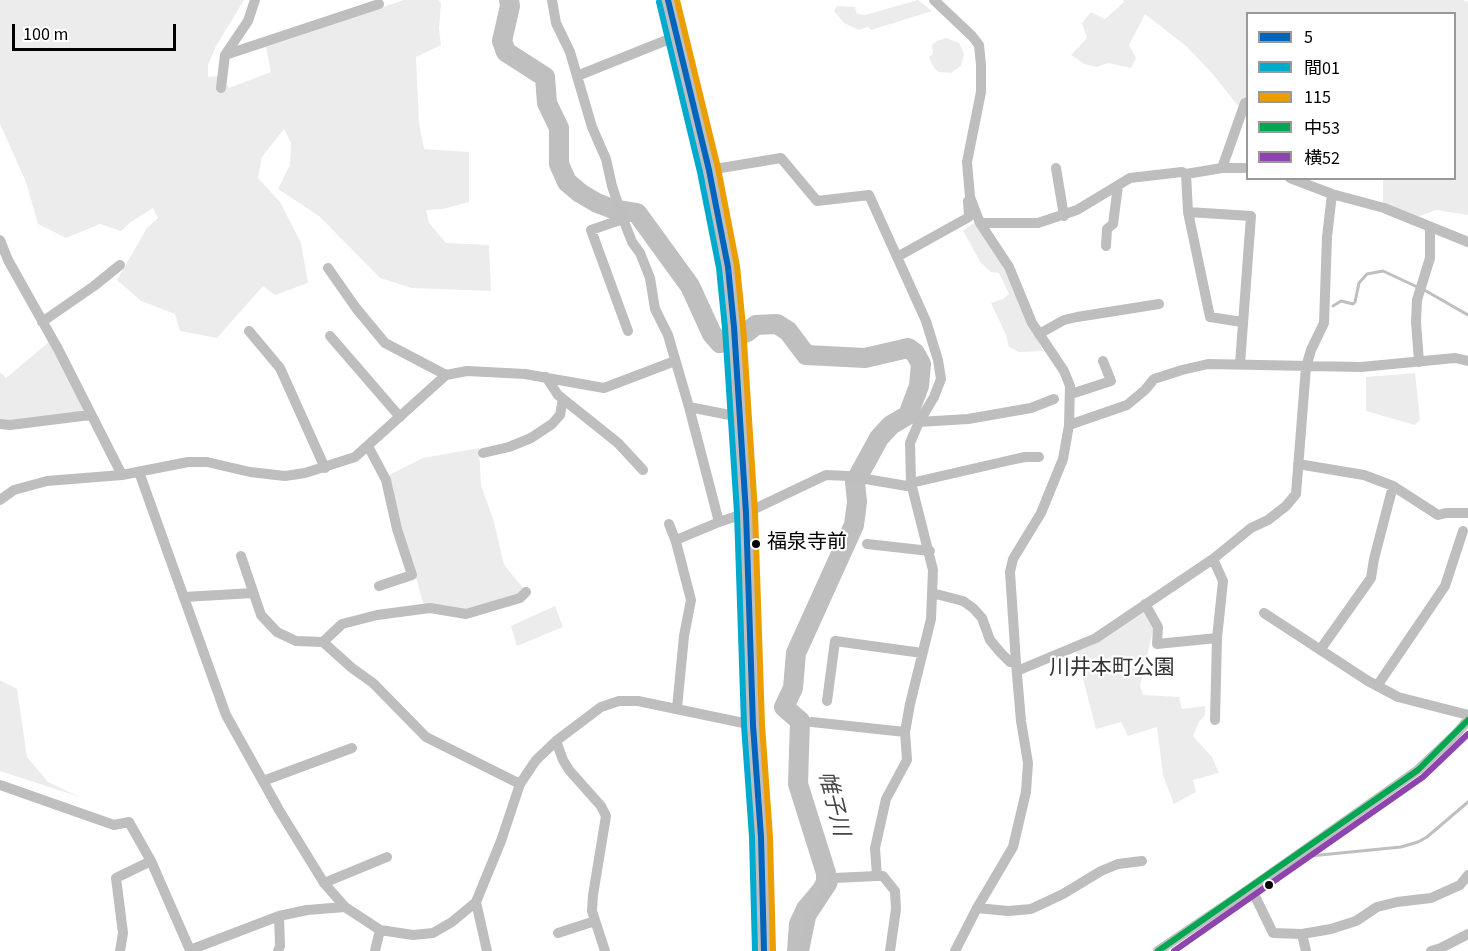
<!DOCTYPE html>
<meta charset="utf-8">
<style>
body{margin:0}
#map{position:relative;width:1468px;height:951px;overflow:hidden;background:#fff;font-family:"Source Sans 3","Noto Sans JP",sans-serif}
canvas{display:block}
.legend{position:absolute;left:1246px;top:12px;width:210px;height:168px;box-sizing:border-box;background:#fff;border:2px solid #999;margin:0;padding:8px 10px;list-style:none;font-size:18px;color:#000}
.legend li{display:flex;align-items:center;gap:12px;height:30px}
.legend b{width:30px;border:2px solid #999}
.scale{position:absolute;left:12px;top:24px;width:164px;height:27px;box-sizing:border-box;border:3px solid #000;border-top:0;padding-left:8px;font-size:18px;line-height:21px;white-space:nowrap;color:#000;-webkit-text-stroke:4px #fff;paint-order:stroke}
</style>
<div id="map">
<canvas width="1468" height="951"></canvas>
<ul class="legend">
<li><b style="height:8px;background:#0065bd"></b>5</li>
<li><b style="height:8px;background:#00a9ce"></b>間01</li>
<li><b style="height:8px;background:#eb9e00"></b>115</li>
<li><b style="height:8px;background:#00a651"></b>中53</li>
<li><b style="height:8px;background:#8e44ad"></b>横52</li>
</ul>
<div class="scale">100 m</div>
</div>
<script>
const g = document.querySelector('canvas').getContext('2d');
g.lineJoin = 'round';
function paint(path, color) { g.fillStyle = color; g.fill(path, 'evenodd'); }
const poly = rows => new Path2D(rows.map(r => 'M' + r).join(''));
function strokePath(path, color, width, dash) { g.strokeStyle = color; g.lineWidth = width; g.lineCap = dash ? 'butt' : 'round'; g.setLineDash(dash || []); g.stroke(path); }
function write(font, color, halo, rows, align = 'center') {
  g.font = font + ' "Source Sans 3","Noto Sans JP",sans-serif'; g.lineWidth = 4.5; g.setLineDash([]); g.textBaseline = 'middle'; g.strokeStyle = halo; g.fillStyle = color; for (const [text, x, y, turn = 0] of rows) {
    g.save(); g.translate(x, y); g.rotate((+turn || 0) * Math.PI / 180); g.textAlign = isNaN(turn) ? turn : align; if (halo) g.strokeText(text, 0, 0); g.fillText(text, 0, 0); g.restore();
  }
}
paint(poly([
 [0,0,244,0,216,46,208,65,208,77,221,76,229,88,271,72,266,47,404,0,439,0,441,4,439,29,441,45,416,57,419,123,424,149,469,152,469,202,443,209,426,210,429,223,446,243,489,245,491,291,412,288,380,278,319,216,278,189,290,165,291,143,284,129,262,157,258,178,280,202,301,243,308,283,275,295,263,286,217,338,180,331,175,314,141,301,117,280,147,228,158,218,153,208,131,222,121,231,100,224,66,238,38,224,26,182,0,124],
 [918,0,932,11,871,30,868,27,859,30,844,23,834,11,837,6,855,7,857,14,865,15],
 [1123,0,1464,0,1466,2,1468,0,1468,215,1437,210,1416,217,1383,205,1383,179,1454,178,1454,14,1248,14,1247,99,1238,106,1212,73,1186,46,1145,14,1129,45,1136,58,1131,68,1108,63,1097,67,1084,64,1071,55,1087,38,1082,23,1091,12,1105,19,1124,2],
 [946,38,959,43,964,54,961,66,951,73,939,72,934,68,929,57,933,54,932,45,937,41],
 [975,222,1001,263,1043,351,1019,352,1009,347,1006,335,991,303,1003,299,1009,294,999,273,991,272,981,263,963,231],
 [49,342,86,412,14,421,0,420,0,372,6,378],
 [1415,373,1420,420,1415,425,1366,411,1366,377],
 [479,448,481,485,494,522,504,565,525,590,519,596,462,610,424,606,387,476,423,458],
 [555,606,563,627,517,646,511,626],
 [1143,609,1154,626,1140,686,1143,695,1179,697,1182,709,1205,706,1205,715,1199,722,1193,736,1212,757,1219,773,1193,780,1196,792,1174,804,1163,775,1157,727,1128,736,1121,722,1096,729,1076,652],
 [0,680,17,689,27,757,48,782,80,797,0,771]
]), '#ececec');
strokePath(poly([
 [1333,306,1341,301,1353,304,1355,302,1359,283,1367,274,1383,271,1426,291,1468,315],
 [1310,856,1401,847,1418,842,1427,837,1468,802]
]), '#bfbfbf', 3);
strokePath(poly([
 [509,0,510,6,502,41,506,52,545,77,547,103,559,128,559,164,567,182,580,193,597,203,613,209,637,213,690,286,712,334,720,343,747,332,756,325,777,324,788,331,806,355,865,358,908,348,915,353,921,364,919,386,908,415,891,425,879,438,855,482,857,502,854,525,796,653,793,688,784,707,800,721,798,784,826,873,826,882,822,890,806,909,799,924,797,951]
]), '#bfbfbf', 20);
const highway = poly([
 [668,0,709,170,728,267,734,327,746,513,753,725,761,837,764,951]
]);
strokePath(highway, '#dbdbdb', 16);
strokePath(poly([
 [552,0,556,23,570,52,592,127,606,159,612,186,623,219,632,242,640,253,650,278,655,309,668,335,689,407,719,522,746,513,826,475,848,476,907,486,911,483,1011,460,1025,457,1039,457],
 [934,0,972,36,979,45,981,65,981,92,967,162,970,197,980,223,1009,267,1032,323,1064,371,1070,386,1069,425,1063,459,1041,513,1013,559,1010,572,1016,663],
 [225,55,379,4],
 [577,76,677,36],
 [221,88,225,55,248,21,255,0],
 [1056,168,1064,216],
 [1222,168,1245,103,1248,102],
 [709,170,781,158,817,201,869,195,926,321,938,360,941,379,934,397,919,422,910,443,911,483,933,570,931,619,910,704,905,732,907,760,886,799,875,848,877,876,883,876,895,891,896,909,890,951],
 [1186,174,1188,212,1210,317,1242,322],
 [1290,178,1332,194,1384,208,1468,242],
 [1188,212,1251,216,1240,364],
 [623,219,591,230,628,331],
 [980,223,1038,223,1077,210,1130,178,1182,172,1186,174,1222,168,1248,168],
 [0,240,8,260,58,349,122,475],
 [1106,246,1107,229,1113,224,1118,186],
 [897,257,969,217,968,201],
 [328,268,356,308,385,343,446,375],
 [42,322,94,286,120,265],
 [249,331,280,368,325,468],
 [1039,334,1064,320,1077,317,1159,304],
 [330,336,400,417],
 [1419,362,1416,322,1417,300,1430,258,1430,227],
 [546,377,558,395,618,443,643,470],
 [1071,394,1111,381,1103,361],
 [689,407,740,417],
 [919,422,968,419,1031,408,1054,399],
 [0,424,10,425,90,415],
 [1069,425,1127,405,1145,390,1154,379,1182,370,1208,364,1361,367,1455,358,1468,361],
 [368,446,386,480,397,529,412,575,379,586],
 [483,453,509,447,531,438,552,424,560,415,563,399],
 [1298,464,1364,475,1393,486,1438,515,1446,513,1468,513],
 [139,472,226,715,279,810,324,883,345,907,380,930,413,935,433,933,452,922,476,902,501,841,520,784,536,760,556,741,601,707,619,701,638,701,753,725],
 [0,500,14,490,47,481,122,475,188,462,207,462,250,472,285,476,305,473,355,457,446,375,467,371,525,374,604,388,675,361],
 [669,524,676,542,691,600,684,636,677,708],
 [676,540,719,522],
 [867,544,930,551],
 [241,556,261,615,277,632,296,641,323,642,352,668,373,683,426,737,520,784],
 [1213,559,1223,581,1217,638,1215,720],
 [932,593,963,601,973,608,982,618,990,640,1000,652,1010,662,1016,663,1021,721,1028,763,1026,792,1013,847,977,908,955,951],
 [184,597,253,593],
 [1145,604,1158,627,1157,644,1217,638],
 [1264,613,1368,681,1398,697,1468,715],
 [323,642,342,624,377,615,430,608,466,614,520,598,526,592],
 [1320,650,1371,578,1374,559,1393,486],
 [1017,671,1096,638,1213,559,1251,528,1268,520,1286,506,1296,494,1306,367,1311,350,1324,323,1327,237,1332,194],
 [1377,686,1445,586,1463,531],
 [827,701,835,641,922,653],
 [812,722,905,732],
 [556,741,563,760,569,770,601,806,606,816,593,895,592,911,605,951],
 [263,781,352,748],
 [0,785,114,825,129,822,151,861,190,950,279,916,307,910,345,907],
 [324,883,387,857],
 [1251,888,1273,933,1302,934,1306,951],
 [476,902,487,951],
 [977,908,1008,911,1031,909,1063,894,1101,871,1118,864,1142,861],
 [558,933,595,921],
 [1302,934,1331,929,1356,921,1377,907,1397,902,1431,898,1460,885,1468,875],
 [120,951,123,933,116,878,151,861],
 [278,951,280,946,279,916],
 [375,951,380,930],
 [804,951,811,917,832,885,834,878,877,876],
 [1158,951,1251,888,1418,770,1456,734,1468,720],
 [1431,951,1441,948,1468,934]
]), '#bebebe', 10);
strokePath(highway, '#bebebe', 15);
strokePath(poly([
 [668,0,709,170,728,267,734,327,746,513,753,725,761,837,764,951]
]), '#0065bd', 6);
strokePath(poly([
 [659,2,700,172,719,268,725,328,737,513,744,725,752,837,755,951]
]), '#00a9ce', 6);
strokePath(poly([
 [677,0,718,168,737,266,743,326,755,512,762,725,770,837,773,951]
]), '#eb9e00', 6);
strokePath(poly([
 [1158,951,1418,770,1468,720]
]), '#00a651', 6);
strokePath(poly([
 [1174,951,1423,777,1468,734]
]), '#8e44ad', 6);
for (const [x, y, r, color] of [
 [756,544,5,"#000"],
 [1269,885,5,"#000"]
]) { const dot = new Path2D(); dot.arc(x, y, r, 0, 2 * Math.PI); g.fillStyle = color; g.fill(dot); strokePath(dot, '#fff', 2); }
write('20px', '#000', '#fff', [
 ["福泉寺前",767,544]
], 'left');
write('21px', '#333', '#fff', [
 ["川井本町公園",1112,669]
]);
write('italic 22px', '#444', '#fff', [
 ["帷子川",832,804,76]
]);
</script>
